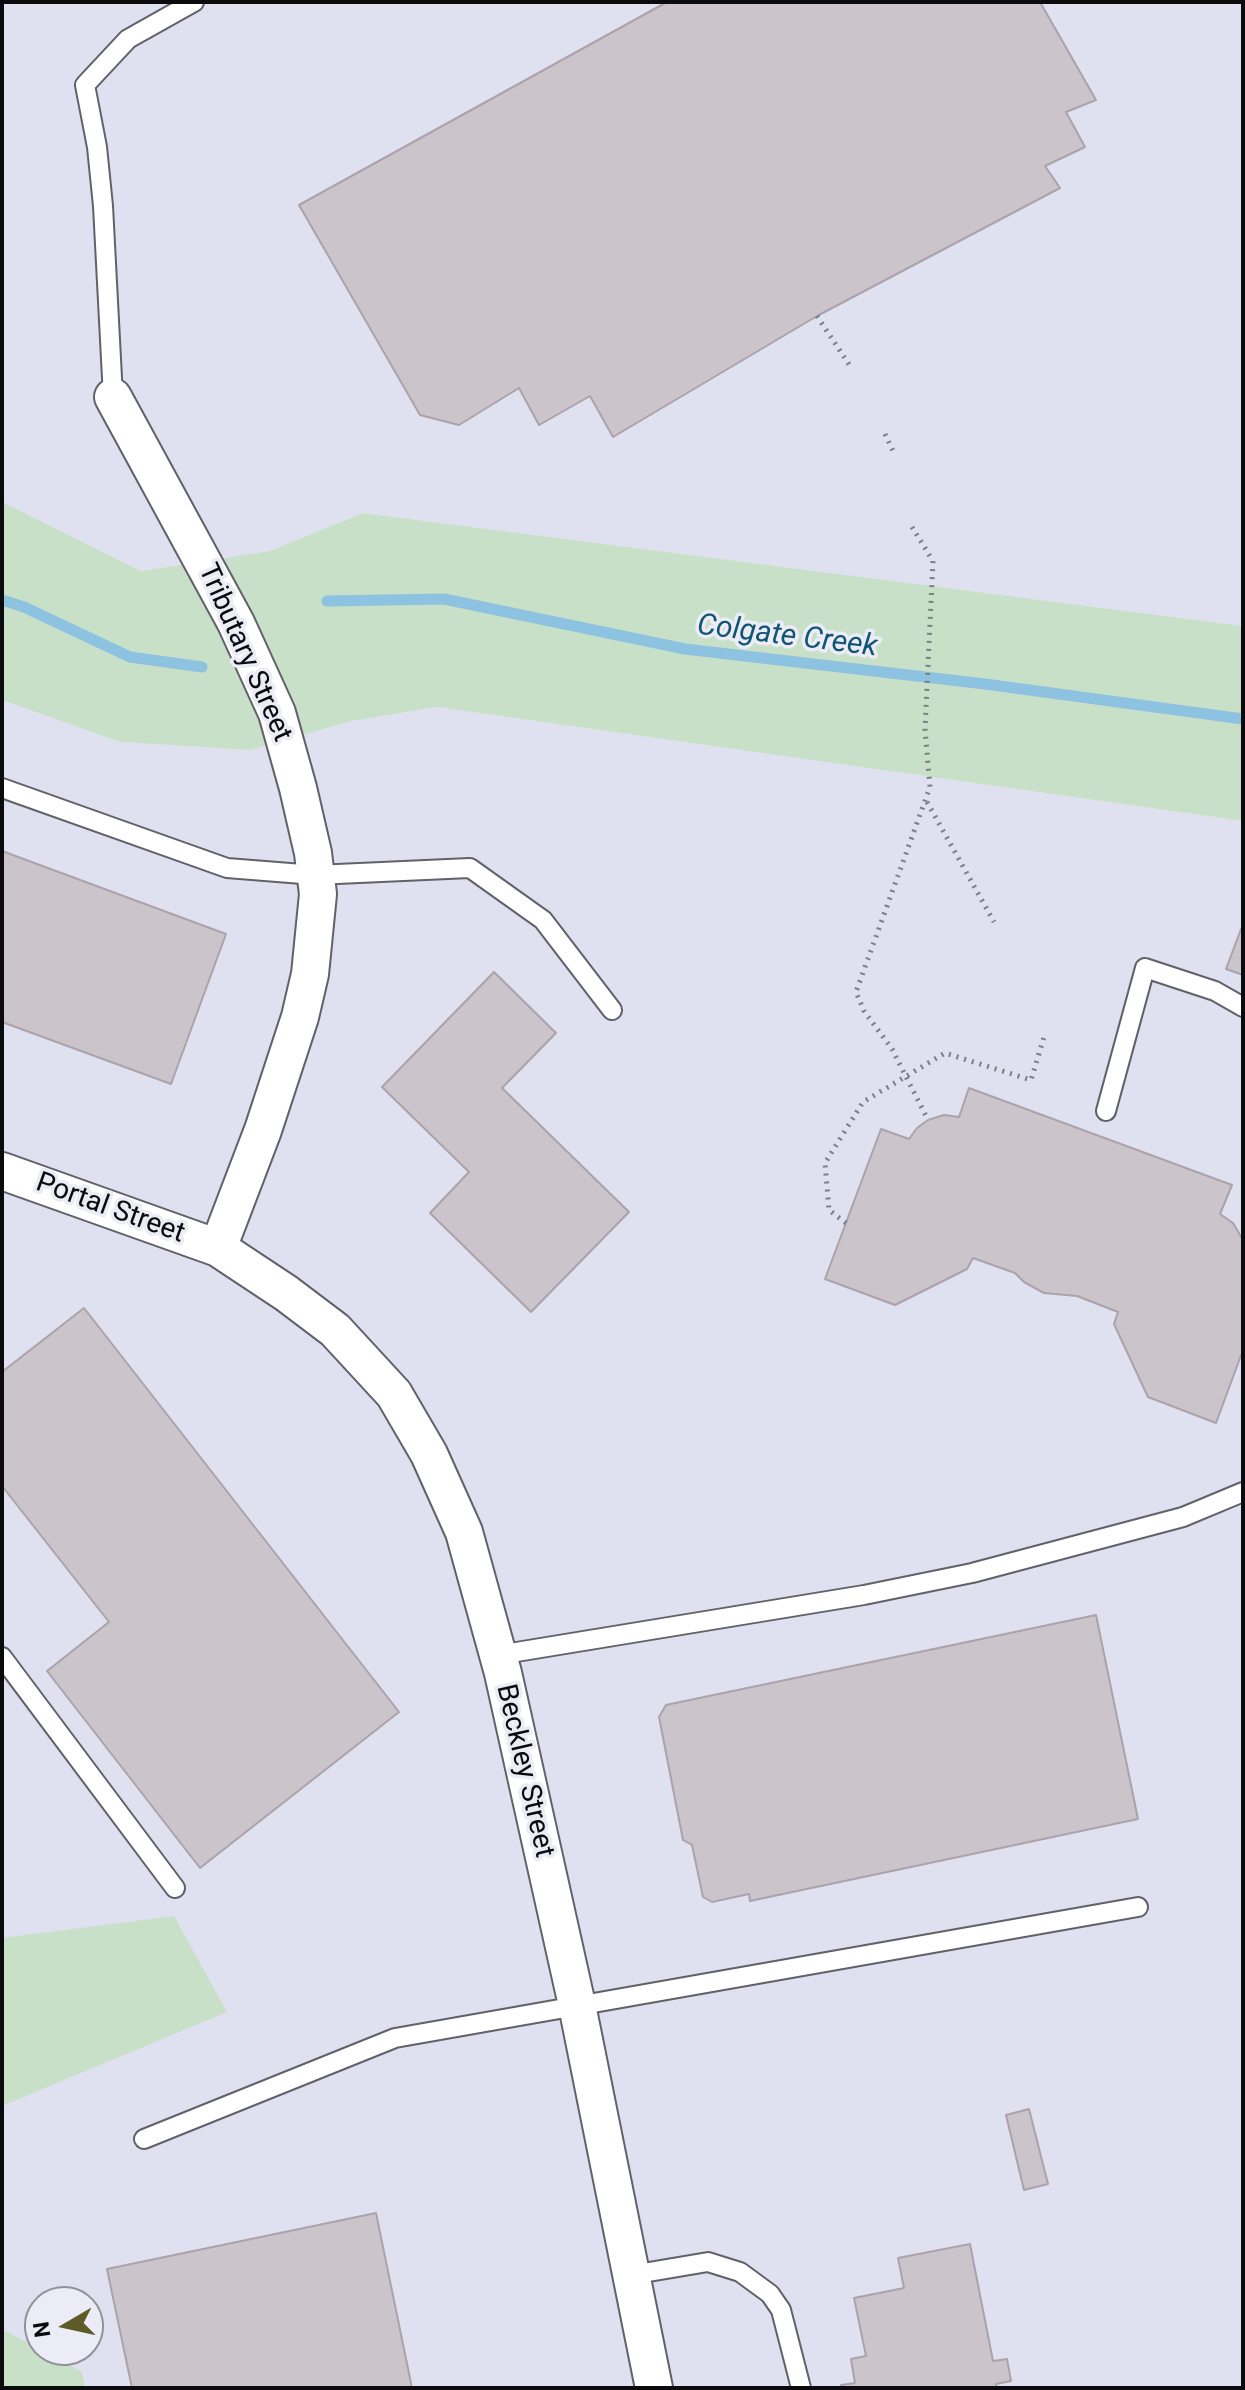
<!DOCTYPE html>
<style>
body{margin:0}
#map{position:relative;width:1245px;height:2390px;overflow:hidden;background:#ebecf6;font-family:Roboto,sans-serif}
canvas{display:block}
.frame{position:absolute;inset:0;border:4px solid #0b0b0e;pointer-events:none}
.north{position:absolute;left:24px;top:2286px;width:80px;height:80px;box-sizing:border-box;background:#ebecf6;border:2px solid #919299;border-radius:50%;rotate:261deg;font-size:22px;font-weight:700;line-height:32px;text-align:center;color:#0b0b0e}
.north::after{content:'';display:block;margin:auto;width:28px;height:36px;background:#5f5b28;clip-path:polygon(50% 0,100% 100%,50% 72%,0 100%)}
</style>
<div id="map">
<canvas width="1245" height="2390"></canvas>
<div class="frame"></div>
<div class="north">N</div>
</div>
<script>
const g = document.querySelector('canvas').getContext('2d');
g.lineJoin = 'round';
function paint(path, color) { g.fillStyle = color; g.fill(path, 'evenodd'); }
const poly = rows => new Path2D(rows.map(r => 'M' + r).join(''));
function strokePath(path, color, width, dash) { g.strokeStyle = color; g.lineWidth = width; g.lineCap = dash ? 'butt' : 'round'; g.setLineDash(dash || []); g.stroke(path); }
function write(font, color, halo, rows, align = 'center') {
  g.font = font + ' Roboto,sans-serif'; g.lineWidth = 7; g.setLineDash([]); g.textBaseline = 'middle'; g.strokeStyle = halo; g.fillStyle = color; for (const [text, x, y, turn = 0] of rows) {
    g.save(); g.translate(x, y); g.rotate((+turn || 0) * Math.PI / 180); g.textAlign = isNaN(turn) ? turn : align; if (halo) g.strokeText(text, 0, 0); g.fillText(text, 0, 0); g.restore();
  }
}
paint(poly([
 [2,2,1243,2,1243,626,363,513,270,551,141,571,2,502],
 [2,700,120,742,249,750,352,721,437,707,1243,821,1243,2388,2,2388],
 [40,2302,88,2302,88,2350,40,2350]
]), '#dfe0f0');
paint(poly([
 [2,502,141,571,270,551,363,513,1243,626,1243,821,437,707,352,721,250,750,120,742,2,700],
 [174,1916,227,2012,2,2106,2,1938],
 [2,2329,82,2372,85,2388,2,2388]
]), '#c8e0c7');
strokePath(poly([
 [2,600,24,607,130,657,202,667],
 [327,601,444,599,685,649,985,684,1243,719]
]), '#8dc2e1', 11);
const building = poly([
 [667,2,1040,2,1096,100,1066,112,1085,147,1045,166,1060,188,817,316,613,437,590,396,539,425,519,388,459,425,420,415,299,205,667,2],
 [2,851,226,934,171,1084,2,1022,2,851],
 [1241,929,1243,929,1243,975,1226,969,1241,929],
 [494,972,556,1033,502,1088,629,1212,531,1312,430,1213,469,1172,382,1087,494,972],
 [969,1088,1232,1185,1220,1214,1233,1223,1243,1240,1243,1350,1216,1423,1148,1397,1114,1324,1118,1312,1077,1296,1044,1293,1024,1282,1015,1273,973,1258,967,1269,895,1305,825,1279,881,1129,909,1139,917,1128,928,1120,944,1115,959,1117,969,1088],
 [84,1308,399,1712,200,1868,47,1671,109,1622,2,1486,2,1372,84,1308],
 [1096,1615,1138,1819,750,1901,749,1894,712,1902,703,1897,692,1845,683,1840,659,1717,666,1705,1096,1615],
 [1029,2109,1048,2184,1024,2190,1006,2115,1029,2109],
 [376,2213,412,2388,132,2388,107,2269,376,2213],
 [970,2244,993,2361,1007,2359,1011,2381,996,2384,997,2388,842,2388,841,2385,855,2383,851,2359,866,2356,854,2298,904,2288,898,2258,970,2244]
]);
paint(building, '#ccc4cb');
strokePath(building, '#aca3aa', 2);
const lane = poly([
 [113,397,103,206,97,147,85,85,128,39,194,2],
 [2,788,227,868,315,875,470,868,543,920,612,1010],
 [1106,1111,1145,968,1215,991,1243,1007],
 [498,1655,864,1595,972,1573,1183,1517,1243,1492],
 [2,1657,175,1888],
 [144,2139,395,2038,1138,1907],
 [631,2275,708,2262,740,2272,770,2294,781,2310,801,2388]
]);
const street = poly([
 [113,397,236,623,277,713,298,788,313,853,318,894,310,974,300,1017,263,1130,218,1248],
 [2,1171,218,1248,286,1293,335,1330,394,1394,429,1454,464,1532,503,1673,577,2005,654,2388]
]);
strokePath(lane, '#61616a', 22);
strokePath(street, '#61616a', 40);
strokePath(poly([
 [817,316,852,369],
 [885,434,894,453],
 [912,527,933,561,925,729,930,787,856,992,864,1011,892,1049,928,1120],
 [927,802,994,922],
 [846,1223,829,1210,825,1163,863,1102,945,1053,1031,1080,1044,1037]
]), '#7e7e85', 5, [2, 6]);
strokePath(lane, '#fff', 18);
strokePath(street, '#fff', 36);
write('28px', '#0b0b0e', '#ebecf6', [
 ["Tributary Street",244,653,66],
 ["Portal Street",110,1209,20],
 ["Beckley Street",524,1771,77]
]);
write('italic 30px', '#125473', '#ebecf6', [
 ["Colgate Creek",787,637,7]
]);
</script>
